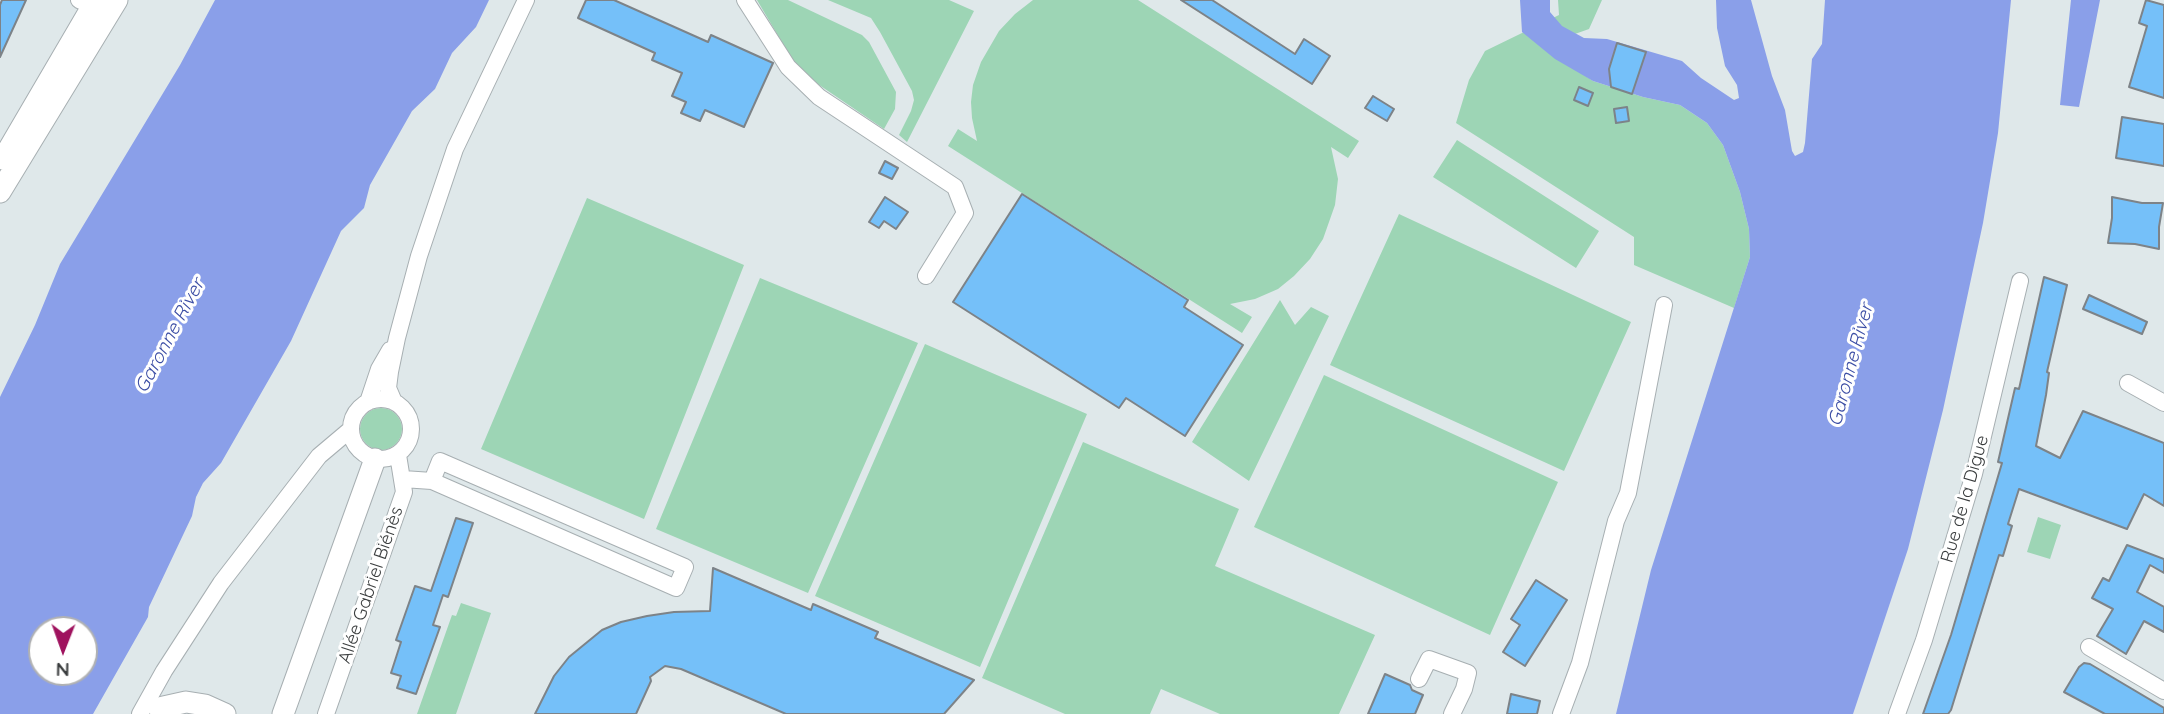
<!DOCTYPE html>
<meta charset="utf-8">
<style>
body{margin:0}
#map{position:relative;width:2164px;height:714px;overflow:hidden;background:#dfe8ea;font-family:Quicksand,sans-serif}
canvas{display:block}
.north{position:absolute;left:28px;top:616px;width:70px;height:70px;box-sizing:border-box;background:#fff;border:2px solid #b0b1b2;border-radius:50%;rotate:181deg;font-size:19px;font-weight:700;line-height:28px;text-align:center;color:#3a3d3e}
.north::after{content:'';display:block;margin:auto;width:24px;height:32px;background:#9f125e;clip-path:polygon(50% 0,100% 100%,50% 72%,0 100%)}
</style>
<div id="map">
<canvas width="2164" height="714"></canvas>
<div class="north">N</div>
</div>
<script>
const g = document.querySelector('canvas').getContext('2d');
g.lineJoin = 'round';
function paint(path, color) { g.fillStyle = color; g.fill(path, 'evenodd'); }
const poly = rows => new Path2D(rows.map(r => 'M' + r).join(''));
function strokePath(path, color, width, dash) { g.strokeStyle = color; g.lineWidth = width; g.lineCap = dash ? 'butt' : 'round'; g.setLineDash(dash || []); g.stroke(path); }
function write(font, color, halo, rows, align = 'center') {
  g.font = font + ' Quicksand,sans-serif'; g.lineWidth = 6; g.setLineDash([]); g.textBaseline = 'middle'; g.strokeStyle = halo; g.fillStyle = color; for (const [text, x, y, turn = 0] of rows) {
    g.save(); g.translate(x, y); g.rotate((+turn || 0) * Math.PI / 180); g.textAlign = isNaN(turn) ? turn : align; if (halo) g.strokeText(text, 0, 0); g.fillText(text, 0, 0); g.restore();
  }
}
paint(poly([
 [757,0,788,0,862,35,869,42,896,92,895,109,884,129,803,74,793,61],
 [828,0,949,0,974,11,907,142,899,135,911,111,914,100,912,91,880,32,871,18],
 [1033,0,1138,0,1359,141,1348,158,1331,147,1338,179,1335,205,1323,239,1310,259,1294,276,1278,289,1255,299,1230,304,1252,317,1242,333,948,146,958,129,977,141,972,118,971,102,973,85,981,62,999,31,1015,14],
 [1558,0,1602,0,1589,29,1541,46,1593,81,1643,97,1680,105,1707,123,1723,145,1740,192,1749,229,1750,257,1734,308,1634,265,1634,237,1456,123,1469,80,1485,51,1559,15],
 [1457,140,1599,231,1576,268,1433,177],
 [587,198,744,265,644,519,481,449],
 [1399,214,1631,322,1564,471,1330,365],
 [760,278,918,343,808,593,656,529],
 [1280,300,1295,325,1311,307,1329,316,1249,481,1192,442],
 [925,344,1087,414,980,667,815,596],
 [1324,375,1558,482,1490,635,1254,527],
 '360 429a21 21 0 1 1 42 0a21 21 0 1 1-42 0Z',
 [1083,442,1239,509,1215,566,1375,635,1339,714,1220,714,1161,689,1150,714,1065,714,982,678],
 [2038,517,2061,525,2050,559,2027,552],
 [461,603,491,613,456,714,417,714,452,615,456,616]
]), '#9dd5b5');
paint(poly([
 [215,0,489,0,476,27,452,53,435,89,412,111,370,185,364,208,341,231,291,341,221,463,203,483,196,497,192,516,149,607,148,617,93,714,0,714,0,397,35,325,60,264,180,65],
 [42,630,84,630,84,672,42,672],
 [1520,0,1550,0,1550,12,1562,26,1584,38,1607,39,1682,61,1701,78,1734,100,1739,98,1737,85,1725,66,1717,28,1716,0,1751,0,1772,76,1785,110,1792,151,1795,156,1803,152,1805,143,1812,59,1822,44,1825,0,2011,0,1998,133,1983,223,1943,410,1908,549,1853,714,1616,714,1651,570,1750,257,1749,229,1740,192,1723,145,1707,123,1680,105,1643,97,1593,81,1555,59,1522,32],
 [2071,0,2100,0,2079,107,2060,105]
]), '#8a9fe9');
const building = poly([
 [2,0,26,0,0,57,0,5,2,0],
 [586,0,614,0,708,42,711,35,773,63,744,127,705,110,700,121,681,113,686,102,672,96,682,73,652,60,655,53,578,18,586,0],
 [1181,0,1212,0,1295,54,1304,39,1330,56,1312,84,1181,0],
 [2146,0,2164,5,2164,98,2129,87,2147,26,2139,23,2146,0],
 [1617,43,1646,52,1632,94,1611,87,1609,69,1617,43],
 [1579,87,1593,93,1588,106,1574,100,1579,87],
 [1373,96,1394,109,1387,121,1365,108,1373,96],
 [1627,107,1629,121,1616,123,1614,109,1627,107],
 [2122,117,2164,124,2164,166,2116,158,2122,117],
 [885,161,898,168,892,179,879,173,885,161],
 [1022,194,1188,300,1184,307,1243,345,1185,436,1126,398,1119,408,953,302,1022,194],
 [885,197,908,212,896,229,884,221,879,228,869,222,885,197],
 [2112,197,2142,203,2163,203,2159,227,2159,249,2135,244,2108,243,2112,218,2112,197],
 [2044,277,2067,285,2047,372,2049,373,2046,395,2036,446,2060,458,2083,411,2164,443,2164,506,2144,494,2127,529,2019,489,2008,524,2012,526,2003,556,1999,555,1951,710,1948,714,1923,714,1951,635,2002,463,1998,462,2015,388,2019,389,2044,277],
 [2089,295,2147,322,2142,334,2083,309,2089,295],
 [456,518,473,523,448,597,443,595,433,625,440,627,416,694,397,688,401,676,391,673,401,642,396,640,415,586,431,591,456,518],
 [2127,545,2164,559,2164,573,2150,565,2137,592,2164,607,2164,632,2144,621,2126,654,2097,636,2113,609,2092,598,2103,578,2109,581,2127,545],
 [713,568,811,610,813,604,878,632,875,638,974,680,944,714,786,714,681,669,665,666,650,677,651,681,636,714,535,714,554,676,569,657,602,630,621,622,647,616,674,612,710,611,713,568],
 [1536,580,1567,600,1525,666,1503,652,1520,625,1511,619,1536,580],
 [2084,663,2090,664,2164,708,2164,714,2105,714,2064,692,2079,667,2084,663],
 [1385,674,1410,685,1412,690,1423,695,1415,714,1368,714,1385,674],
 [1511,694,1540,701,1537,714,1507,714,1511,694]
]);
paint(building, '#75c0f9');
strokePath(building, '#7d8388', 2);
const minor = poly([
 [79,0,92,6],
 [745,0,788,67,819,97,955,187,965,213,926,276],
 [2128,383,2164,403],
 '351 429a30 30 0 1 1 60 0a30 30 0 1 1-60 0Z',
 [368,402,379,369,390,350],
 [394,402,388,388,390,372,397,338,419,256,455,149,526,0],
 [403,479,432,481,676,588,685,567,440,461,432,481],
 [2089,647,2164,691],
 [1419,679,1429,659,1468,673,1464,689,1452,714],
 [140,714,164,671,221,583,319,456,351,429],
 [326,714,404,492,398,455],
 [1561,714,1580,663,1616,521,1628,493,1664,305],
 [1897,714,1924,640,1974,474,2020,281]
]);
const major = poly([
 [3,159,96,0],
 [0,192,117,0],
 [159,708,186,702,205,705,225,714],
 [283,714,375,459]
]);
strokePath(minor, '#a7afb2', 18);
strokePath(major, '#a7afb2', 23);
strokePath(minor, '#fff', 16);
strokePath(major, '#fff', 21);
write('18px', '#3a3d3e', '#fff', [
 ["Rue de la Digue",1965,499,-74],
 ["Allée Gabriel Biénès",371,585,-71]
]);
write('italic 19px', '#3c4ea5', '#fff', [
 ["Garonne River",170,336,-62],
 ["Garonne River",1851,365,-75]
]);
</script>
